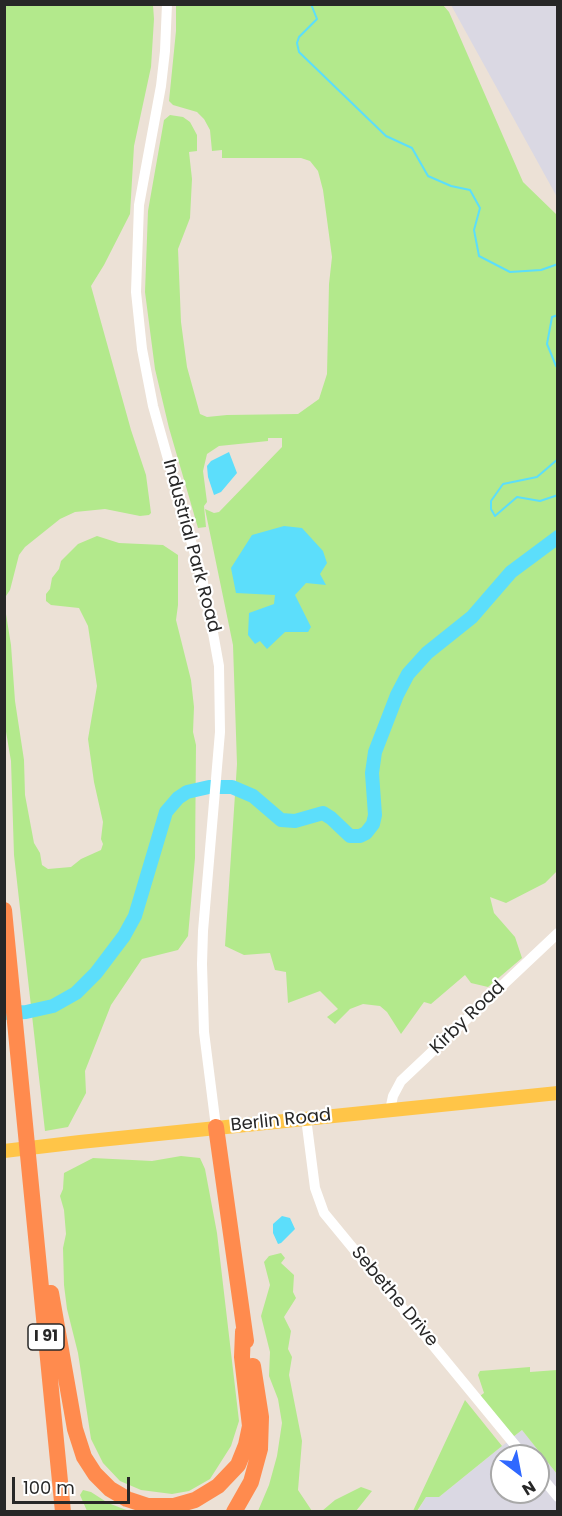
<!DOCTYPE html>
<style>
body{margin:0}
#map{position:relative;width:562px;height:1516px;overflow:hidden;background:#ece1d6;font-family:Poppins,sans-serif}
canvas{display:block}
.frame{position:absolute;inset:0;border:6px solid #272727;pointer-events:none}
.north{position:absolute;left:490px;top:1444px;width:60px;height:60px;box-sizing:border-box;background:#fff;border:2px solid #a9a9a9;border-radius:50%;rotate:148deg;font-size:16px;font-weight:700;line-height:24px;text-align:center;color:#272727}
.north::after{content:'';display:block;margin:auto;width:21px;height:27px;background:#3068ff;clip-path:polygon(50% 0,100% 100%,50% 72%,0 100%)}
.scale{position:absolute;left:12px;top:1477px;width:118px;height:27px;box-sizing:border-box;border:3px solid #272727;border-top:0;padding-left:8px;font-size:18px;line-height:21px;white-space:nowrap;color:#272727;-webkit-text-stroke:4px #fff;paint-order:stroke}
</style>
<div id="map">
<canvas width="562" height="1516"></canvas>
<div class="frame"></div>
<div class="north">N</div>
<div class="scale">100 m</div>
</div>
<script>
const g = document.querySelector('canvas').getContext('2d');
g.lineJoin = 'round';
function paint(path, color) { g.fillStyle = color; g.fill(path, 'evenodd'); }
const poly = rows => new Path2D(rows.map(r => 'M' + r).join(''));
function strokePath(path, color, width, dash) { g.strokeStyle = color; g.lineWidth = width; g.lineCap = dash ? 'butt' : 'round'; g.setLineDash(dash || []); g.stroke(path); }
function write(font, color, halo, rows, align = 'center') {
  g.font = font + ' Poppins,sans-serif'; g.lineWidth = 4.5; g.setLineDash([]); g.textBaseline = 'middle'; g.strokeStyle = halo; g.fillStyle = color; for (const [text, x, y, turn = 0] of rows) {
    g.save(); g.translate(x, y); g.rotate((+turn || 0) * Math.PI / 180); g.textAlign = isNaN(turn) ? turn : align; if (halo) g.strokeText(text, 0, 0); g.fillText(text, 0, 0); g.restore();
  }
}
paint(poly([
 [451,5,557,5,557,197],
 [522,1430,557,1474,557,1511,417,1512,426,1497,439,1497],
 [502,1456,538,1456,538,1492,502,1492]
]), '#dad8e3');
paint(poly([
 [4,5,153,5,154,19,151,67,134,146,130,214,104,265,91,286,131,430,146,475,151,513,149,515,140,516,105,509,75,512,60,519,25,547,19,555,10,590,6,596,5,608,11,645,15,701,24,760,25,795,34,843,40,853,42,865,48,869,71,867,81,859,101,850,103,844,101,839,103,822,94,782,88,739,97,686,88,626,79,608,51,605,46,601,46,594,50,589,52,578,59,569,61,561,78,544,97,536,119,543,163,545,178,555,178,605,176,620,191,680,194,707,193,732,196,745,195,858,188,936,178,950,142,959,111,1005,85,1071,86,1093,68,1127,45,1131,14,855,11,761,4,720],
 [176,5,443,5,449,12,523,182,557,215,557,871,545,883,506,903,490,897,494,913,515,937,522,958,488,987,471,983,465,975,431,1004,424,1002,401,1034,387,1012,380,1006,363,1004,350,1009,335,1024,327,1017,338,1009,320,991,288,1003,286,972,275,970,270,953,244,955,225,946,237,764,233,645,205,509,214,513,219,512,282,447,282,438,268,438,268,441,219,446,207,454,203,471,207,502,204,506,206,527,198,528,169,428,155,369,145,292,148,211,164,120,170,115,183,117,190,122,197,135,197,151,189,152,192,179,190,218,178,249,181,322,187,367,200,414,207,417,227,415,298,414,319,399,327,374,329,284,332,257,323,190,318,171,310,161,301,158,222,158,222,150,212,151,210,130,204,119,197,112,173,105,169,101,176,31],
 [181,1156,200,1158,205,1169,217,1233,239,1421,231,1446,210,1479,189,1491,172,1494,141,1490,120,1481,103,1463,91,1439,78,1353,67,1309,64,1285,63,1248,66,1234,64,1210,60,1196,63,1189,64,1173,93,1158,152,1161],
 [281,1253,285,1258,281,1263,294,1275,293,1292,296,1298,284,1317,291,1331,288,1349,292,1357,289,1375,302,1441,298,1490,312,1511,258,1511,269,1485,277,1456,282,1423,278,1399,269,1376,270,1352,261,1316,270,1285,264,1262,269,1256],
 [530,1367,530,1372,557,1370,557,1474,522,1430,513,1437,480,1396,484,1393,478,1375,480,1371],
 [465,1400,502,1446,439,1497,426,1497,417,1511,413,1511],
 [361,1487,372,1491,356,1511,322,1511,335,1500],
 [83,1490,91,1492,108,1503,129,1511,87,1511,80,1495]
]), '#b3e98c');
paint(poly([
 [229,452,237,473,221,492,214,495,208,477,207,466,211,461],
 [284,526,302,528,323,551,327,563,320,574,326,585,306,583,295,595,311,627,308,632,285,632,267,649,260,641,255,644,248,635,249,613,274,604,275,595,236,593,231,568,252,535],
 [282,1216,290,1218,295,1229,281,1243,278,1244,273,1233,273,1224]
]), '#5cdefb');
strokePath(poly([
 [311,4,317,19,299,37,297,43,299,52,386,136,412,148,428,176,451,186,470,190,480,208,474,230,479,256,510,272,541,270,558,264],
 [558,315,552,317,547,344,556,366,558,364],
 [558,459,537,477,503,484,491,501,491,509,495,516,517,497,540,501,558,495]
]), '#5cdefb', 2);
strokePath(poly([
 [4,1013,26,1012,53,1006,76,993,96,973,124,936,135,916,166,812,178,798,187,792,209,787,232,787,253,796,281,820,295,821,323,813,331,818,350,836,360,836,366,833,373,824,375,815,372,773,375,752,397,695,408,674,427,653,472,617,511,572,558,537]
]), '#5cdefb', 14);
strokePath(poly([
 [167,4,165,51,161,86,139,205,136,292,142,349,153,406,206,594,219,666,220,732,203,931,202,964,204,1032,216,1127],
 [390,1110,393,1096,401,1081,558,933],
 [306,1118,315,1188,324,1213,524,1456],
 [538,1473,558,1497]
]), '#fff', 10);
strokePath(poly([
 [4,1151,80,1142,558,1093]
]), '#ffc548', 14);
strokePath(poly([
 [4,910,63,1512],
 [216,1127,246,1341],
 [51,1293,75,1429,84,1457,95,1474,110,1489,127,1499,148,1506,174,1506,195,1500,218,1486,238,1465,246,1445,250,1426,242,1357,243,1332],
 [234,1512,251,1482,260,1449,261,1417,253,1366]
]), '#ff8b4e', 16);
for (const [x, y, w] of [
 [46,1337,36]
]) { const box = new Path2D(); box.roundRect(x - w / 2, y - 13, w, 26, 4.5); g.fillStyle = '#fff'; g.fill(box); strokePath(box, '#272727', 1.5); }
write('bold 16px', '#272727', null, [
 ["I 91",46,1337]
]);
write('18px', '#272727', '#fff', [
 ["Industrial Park Road",191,546,75],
 ["Kirby Road",468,1018,-44],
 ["Berlin Road",281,1121,-6],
 ["Sebethe Drive",394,1297,50]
]);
</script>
